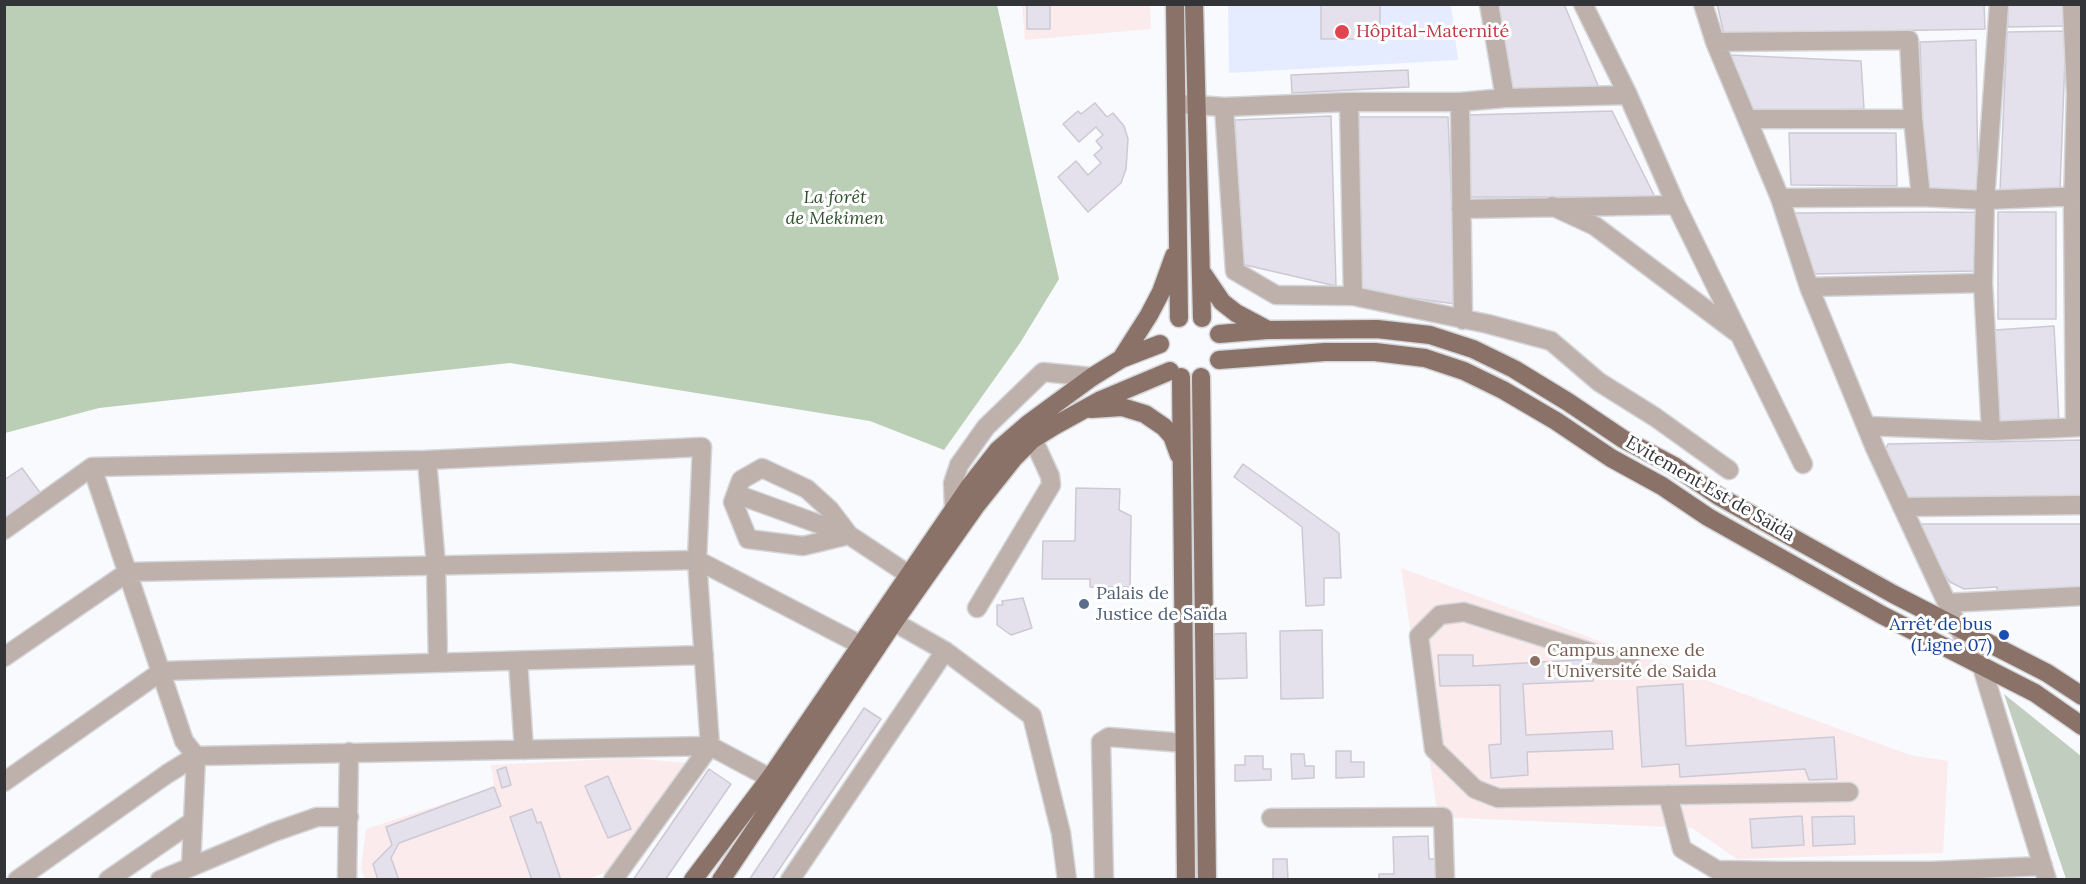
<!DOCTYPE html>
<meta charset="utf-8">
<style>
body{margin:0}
#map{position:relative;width:2086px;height:884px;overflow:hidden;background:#f8fafe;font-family:Lora,serif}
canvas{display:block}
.frame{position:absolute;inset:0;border:6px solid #323438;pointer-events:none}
</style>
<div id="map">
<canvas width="2086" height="884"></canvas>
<div class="frame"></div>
</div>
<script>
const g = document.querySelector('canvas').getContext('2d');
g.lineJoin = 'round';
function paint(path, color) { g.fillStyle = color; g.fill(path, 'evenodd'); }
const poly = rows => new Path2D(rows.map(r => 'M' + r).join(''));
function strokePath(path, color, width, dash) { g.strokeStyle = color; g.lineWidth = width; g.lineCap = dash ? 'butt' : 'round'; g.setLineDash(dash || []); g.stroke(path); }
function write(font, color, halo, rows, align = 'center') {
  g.font = font + ' Lora,serif'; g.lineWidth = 6; g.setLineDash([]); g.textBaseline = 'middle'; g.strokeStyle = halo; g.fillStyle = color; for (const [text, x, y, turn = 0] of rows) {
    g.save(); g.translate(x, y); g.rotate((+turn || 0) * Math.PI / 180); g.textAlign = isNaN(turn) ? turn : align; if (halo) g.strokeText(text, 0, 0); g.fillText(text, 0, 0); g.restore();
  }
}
paint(poly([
 [1228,5,1451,5,1458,60,1229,73]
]), '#e6ecff');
paint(poly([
 [1022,5,1150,5,1151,29,1025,40],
 [1401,568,1910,755,1948,761,1943,853,1737,859,1692,828,1438,817],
 [631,758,687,763,610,871,588,879,365,880,361,868,366,829,494,787,491,765]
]), '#fcebed');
paint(poly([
 [2004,694,2081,756,2081,879,2066,879]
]), '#c1cebf');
paint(poly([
 [5,4,997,5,1059,279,1020,343,944,450,870,421,510,363,99,408,5,433]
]), '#bacfb6');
const building = poly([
 [1027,4,1050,4,1050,29,1027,29,1027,4],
 [1321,4,1380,4,1380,39,1321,39,1321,4],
 [1497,4,1564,4,1599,88,1511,92,1497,4],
 [1717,4,1984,4,1985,29,1724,34,1717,4],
 [2007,4,2063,4,2064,26,2008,27,2007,4],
 [2066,31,2060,190,2000,191,2007,32,2066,31],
 [1976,40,1978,192,1925,189,1920,42,1976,40],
 [1730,55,1861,61,1864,109,1753,112,1730,55],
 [1408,70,1409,87,1292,93,1291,75,1408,70],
 [1095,103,1107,117,1113,113,1124,126,1128,139,1126,169,1121,183,1088,212,1058,177,1076,161,1088,175,1101,163,1094,155,1102,148,1096,141,1103,135,1096,127,1079,142,1063,124,1078,111,1081,114,1095,103],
 [1612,111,1655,197,1470,197,1468,115,1612,111],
 [1331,116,1336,286,1241,264,1235,120,1331,116],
 [1355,117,1448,117,1456,304,1358,291,1355,117],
 [1789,133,1896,133,1897,186,1791,185,1789,133],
 [1976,212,1974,271,1812,274,1792,213,1976,212],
 [1998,212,2056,212,2056,319,1998,319,1998,212],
 [2054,326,2059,423,2000,426,1995,330,2054,326],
 [2082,440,2082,499,1909,502,1885,450,1888,444,2082,440],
 [1243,464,1339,533,1341,578,1324,578,1324,605,1306,606,1302,527,1234,477,1243,464],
 [22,468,41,494,4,519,4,480,22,468],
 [1076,488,1120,489,1119,510,1131,516,1130,587,1090,587,1090,579,1042,579,1043,541,1075,541,1076,488],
 [1917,524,2082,524,2082,593,1998,595,1997,587,1964,589,1950,582,1930,554,1917,524],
 [1023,598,1032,628,1011,635,997,625,997,605,1003,605,1002,601,1023,598],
 [1322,630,1323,698,1281,699,1280,631,1322,630],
 [1246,633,1247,678,1215,679,1214,634,1246,633],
 [1438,655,1473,655,1473,666,1593,659,1593,681,1523,684,1526,735,1612,731,1613,749,1527,752,1528,775,1491,778,1489,745,1501,744,1500,685,1440,686,1438,655],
 [1683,684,1686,746,1834,737,1837,779,1809,780,1805,769,1680,777,1679,764,1642,767,1637,687,1683,684],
 [864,708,881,719,772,880,749,880,864,708],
 [1336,751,1351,751,1351,762,1364,762,1364,777,1336,778,1336,751],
 [1291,754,1304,754,1305,766,1314,766,1314,778,1292,779,1291,754],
 [1245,756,1263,756,1263,769,1271,769,1271,780,1235,781,1235,765,1245,765,1245,756],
 [506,767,511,785,502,788,497,770,506,767],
 [709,769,731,784,665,880,633,880,709,769],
 [608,776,631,829,608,838,585,786,608,776],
 [494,787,501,806,399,843,391,858,399,880,378,880,373,864,392,845,386,827,494,787],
 [532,809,537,823,541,822,561,880,532,880,510,817,532,809],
 [1802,816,1804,845,1752,848,1750,819,1802,816],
 [1854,816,1855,844,1813,846,1812,817,1854,816],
 [1428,836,1429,859,1436,859,1436,880,1379,880,1379,874,1394,874,1393,837,1428,836],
 [1273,859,1287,859,1288,880,1273,880,1273,859]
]);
paint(building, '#e5e1ec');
strokePath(building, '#cdc9d4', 1.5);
const minor = poly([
 [1489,4,1505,98],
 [1583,4,1628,95,1676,205,1803,464],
 [1703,4,1715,42,1780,198,1809,287,1875,448,1959,629,1982,667,2047,880],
 [2072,4,2076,94,2073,207,2075,427],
 [1715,42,1909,40,1913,119,1921,197],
 [1349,102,1353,296],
 [1460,102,1463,320],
 [1181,104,1224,107,1349,102,1460,102,1505,98,1628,95],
 [1224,107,1235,271,1276,295,1353,296,1488,324,1551,341,1599,382,1655,417,1729,470],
 [1747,119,1913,119],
 [1780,198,1921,197,1985,200,2082,196],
 [1552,206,1595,226,1736,332],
 [1461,209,1676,205],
 [1809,287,1983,283],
 [1867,426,1991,431,2082,427],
 [1991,431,1983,283,1985,200,1999,4],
 [427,460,436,565,438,663],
 [92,467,184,741,196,756,710,746,770,778],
 [736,494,849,535],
 [1902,507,2082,505],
 [954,508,953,483,959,465,986,427,1043,372,1092,377],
 [4,530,92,467,427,460,702,447,697,560,710,746,613,880],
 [849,535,803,546,748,539,733,502,741,480,762,468,807,489,830,510,849,535,920,582],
 [1947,603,2082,596],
 [977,608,1051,485,1050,476,1033,439],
 [894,622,945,651,1032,716,1061,833,1067,880],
 [4,657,128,572,697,560,859,644],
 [518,661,524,750],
 [1631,665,1464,612,1440,615,1419,636,1434,749,1475,789,1498,798,1849,792],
 [4,782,162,671,704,655],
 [1668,795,1682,849,1717,870,1777,871],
 [1271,818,1443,817,1445,880],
 [17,880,167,774,196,756,191,866],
 [108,880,192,822],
 [160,880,274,832,317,817,349,817],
 [347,880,349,752],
 [790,880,945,651],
 [1104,880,1101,742,1109,737,1184,743],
 [1777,880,1777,871,1933,871,2043,866]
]);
const major = poly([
 [1175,4,1179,318],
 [1194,4,1202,318],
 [1203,274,1222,302,1236,313,1266,329],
 [1219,334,1267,330,1377,329,1430,335,1473,349,1514,369,1568,402,1623,439,1674,466,1720,497,1893,594,2047,673,2082,696],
 [1121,359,1149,315,1161,292,1174,256],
 [1219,360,1325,352,1375,352,1425,358,1464,371,1503,390,1556,421,1611,458,1662,486,1708,517,1882,615,2035,693,2082,726],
 [1181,377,1186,880],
 [1201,377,1207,880],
 [1091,409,1122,407,1145,414,1164,427,1172,436,1179,455],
 [693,880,770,778,969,487,998,450,1028,424,1092,377,1121,359,1160,344],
 [721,880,894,622,975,507,1014,458,1033,439,1054,426,1101,400,1170,371]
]);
strokePath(minor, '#d4d6da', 21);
strokePath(major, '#d4d6da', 21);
strokePath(minor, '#beb0aa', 18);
strokePath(major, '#8b7268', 18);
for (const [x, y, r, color] of [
 [1342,32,8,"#e0444e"],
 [1084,604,6,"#5c6f8a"],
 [2004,635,6,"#1a4fb4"],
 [1535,661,6,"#8d6e63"]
]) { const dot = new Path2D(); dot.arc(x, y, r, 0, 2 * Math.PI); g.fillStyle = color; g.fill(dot); strokePath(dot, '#fff', 2); }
write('18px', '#be3a42', '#fff', [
 ["Hôpital-Maternité",1356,32]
], 'left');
write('italic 18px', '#30512c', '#fff', [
 ["La forêt",835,198],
 ["de Mekimen",835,219]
]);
write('18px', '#323438', '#fff', [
 ["Evitement Est de Saida",1710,489,30]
]);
write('18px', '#4e5e75', '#fff', [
 ["Palais de",1096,594],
 ["Justice de Saïda",1096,615]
], 'left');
write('18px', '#164399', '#fff', [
 ["Arrêt de bus",1992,625],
 ["(Ligne 07)",1992,646]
], 'right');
write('18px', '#785e54', '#fff', [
 ["Campus annexe de",1547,651],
 ["l'Université de Saida",1547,672]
], 'left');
</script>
